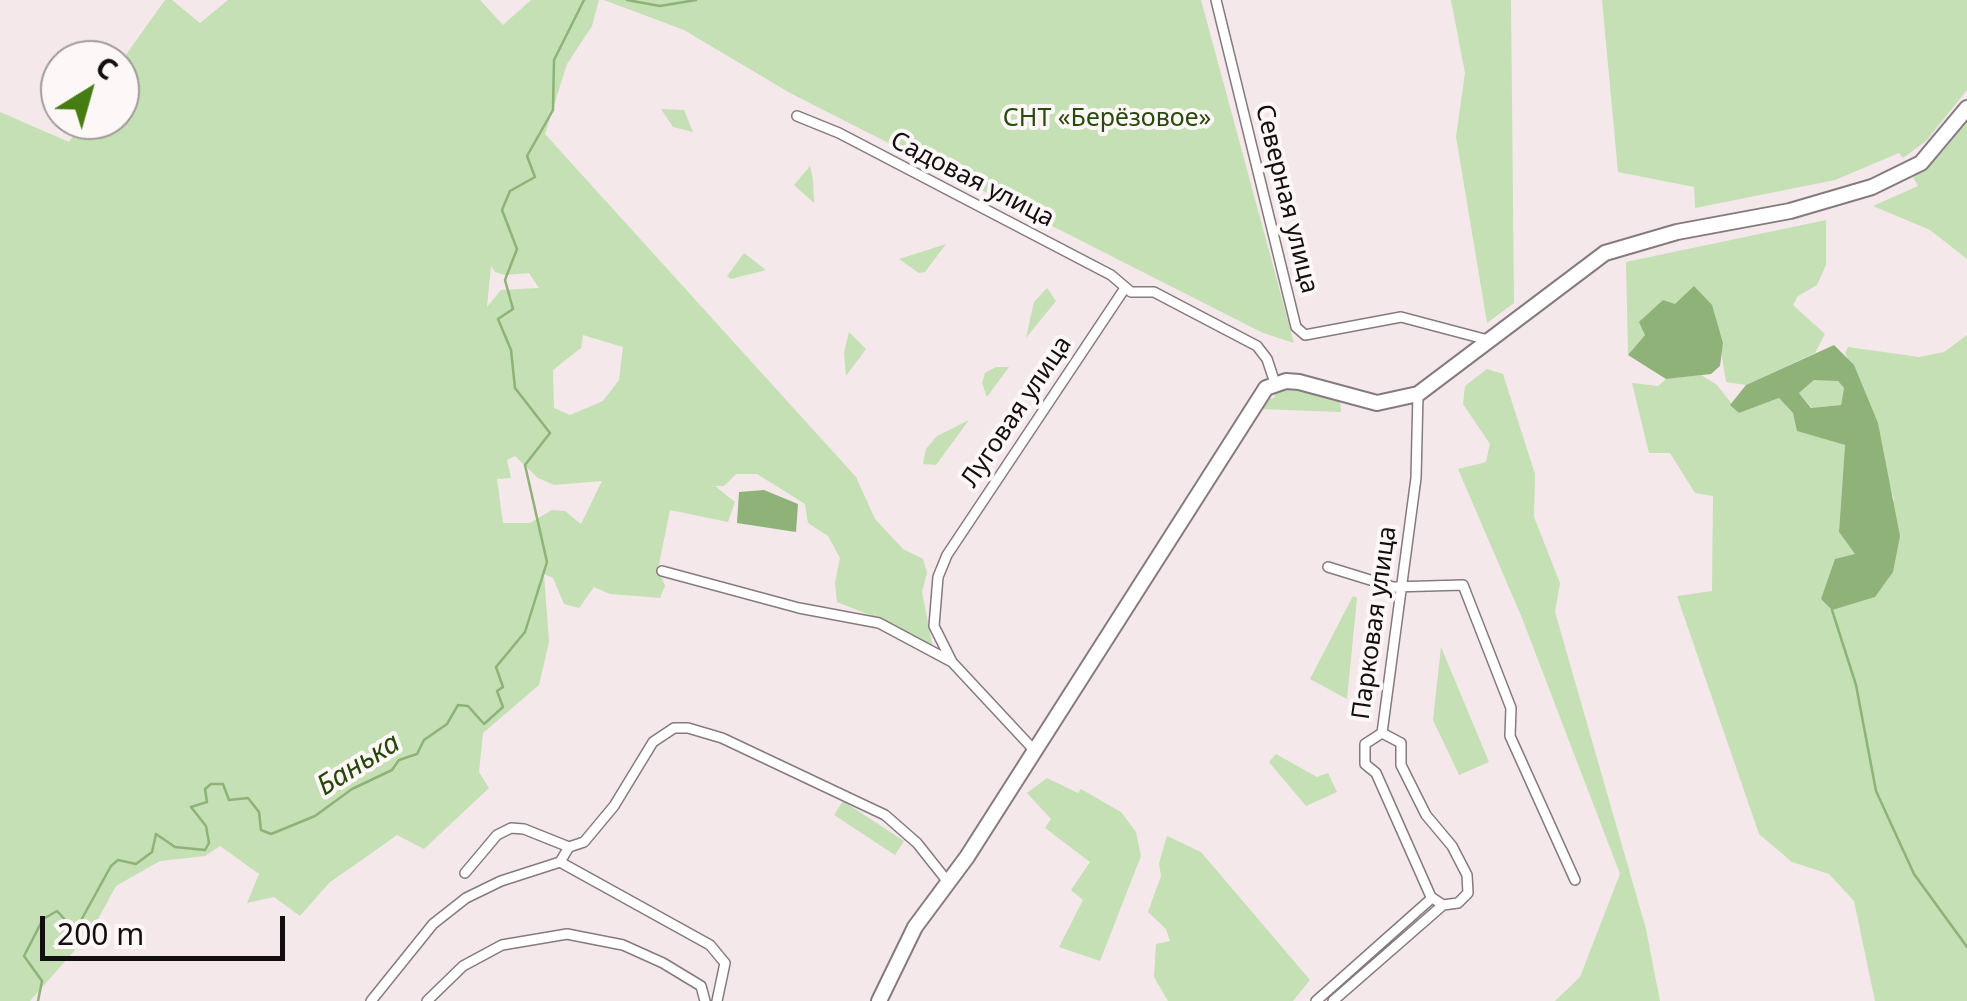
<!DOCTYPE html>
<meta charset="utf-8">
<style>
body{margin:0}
#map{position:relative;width:1967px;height:1001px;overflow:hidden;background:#f4e8eb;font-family:"Noto Sans",sans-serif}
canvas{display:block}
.north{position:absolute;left:40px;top:40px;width:100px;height:100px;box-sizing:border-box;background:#fef7f8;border:2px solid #a09a9b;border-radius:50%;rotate:37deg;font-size:28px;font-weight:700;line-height:40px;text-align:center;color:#130f10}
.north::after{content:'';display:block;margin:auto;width:35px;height:45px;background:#467d13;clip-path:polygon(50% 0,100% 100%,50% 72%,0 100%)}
.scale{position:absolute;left:40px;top:916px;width:245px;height:45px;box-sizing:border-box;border:5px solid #130f10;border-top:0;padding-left:12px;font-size:30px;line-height:35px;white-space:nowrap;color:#130f10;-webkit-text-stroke:8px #fef7f8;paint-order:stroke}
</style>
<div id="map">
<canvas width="1967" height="1001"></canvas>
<div class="north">С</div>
<div class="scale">200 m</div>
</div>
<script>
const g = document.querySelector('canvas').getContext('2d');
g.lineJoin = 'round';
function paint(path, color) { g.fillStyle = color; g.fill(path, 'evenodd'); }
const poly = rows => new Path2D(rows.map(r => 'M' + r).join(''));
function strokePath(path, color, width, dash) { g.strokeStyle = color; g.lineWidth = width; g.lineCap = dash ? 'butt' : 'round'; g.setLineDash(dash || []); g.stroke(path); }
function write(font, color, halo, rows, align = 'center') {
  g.font = font + ' "Noto Sans",sans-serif'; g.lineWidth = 8; g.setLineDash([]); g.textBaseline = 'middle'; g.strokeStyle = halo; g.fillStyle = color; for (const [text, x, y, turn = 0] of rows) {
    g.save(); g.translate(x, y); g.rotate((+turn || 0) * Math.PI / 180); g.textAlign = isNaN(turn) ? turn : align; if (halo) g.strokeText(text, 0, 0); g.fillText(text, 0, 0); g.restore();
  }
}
paint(poly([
 [165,0,172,0,200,23,228,0,480,0,503,25,531,0,599,0,592,26,567,64,545,134,856,477,875,519,903,549,923,559,927,573,922,592,933,648,887,622,837,602,835,583,840,558,828,536,808,523,805,504,757,474,736,474,724,486,715,486,735,502,728,522,670,510,658,569,665,586,660,598,610,594,594,587,579,608,564,604,553,578,544,574,549,642,539,685,483,733,479,772,489,788,424,849,397,835,329,883,300,916,274,897,247,903,259,874,220,846,205,856,160,861,116,886,91,932,30,1001,0,1001,0,112,69,142,84,120,120,120,120,63],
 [491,266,495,272,505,275,529,273,539,288,501,290,487,307],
 [583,335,623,347,619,380,603,401,570,415,554,408,553,370,581,348],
 [515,456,538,478,554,485,602,481,581,524,565,511,552,510,530,523,503,523,497,479,511,478,507,460],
 [604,0,1201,0,1294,343,1263,333,790,93,684,30],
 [1451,0,1511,0,1514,303,1487,323,1456,137,1465,73],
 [1602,0,1967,0,1967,90,1926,141,1903,158,1899,153,1835,180,1695,208,1694,187,1618,172],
 [661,109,684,110,693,132,673,127],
 [1967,120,1967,259,1930,230,1873,206,1918,186,1913,177,1944,150],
 [810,166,813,179,814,203,794,185],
 [1826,220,1826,265,1817,285,1798,296,1793,305,1825,334,1815,353,1746,385,1726,382,1717,326,1645,335,1628,355,1626,262],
 [946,244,925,272,919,273,899,259],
 [744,253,766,270,731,279,727,276],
 [1047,288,1056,301,1026,338,1034,302],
 [849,332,866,349,846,376,844,353],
 [1967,335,1967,1001,1875,1001,1854,901,1829,874,1792,862,1759,834,1677,596,1712,591,1713,496,1695,493,1670,453,1649,453,1632,383,1658,386,1666,379,1701,375,1717,385,1739,413,1779,398,1793,413,1798,431,1845,445,1839,532,1856,555,1821,599,1832,610,1894,499,1864,392,1845,353,1848,347,1919,357,1944,352],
 [1009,367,987,397,982,383,985,373,996,367],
 [1487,369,1503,374,1535,474,1534,517,1560,583,1555,612,1646,929,1660,1001,1555,1001,1580,977,1620,874,1522,618,1458,469,1486,462,1490,444,1463,404,1465,386],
 [1814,380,1837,380,1844,388,1841,405,1812,408,1799,393],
 [1297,386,1340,401,1341,412,1259,409,1265,399,1274,398,1276,390],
 [969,420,936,465,923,464,926,449,937,436],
 [1353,596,1357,598,1347,699,1310,679],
 [1441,647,1489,762,1459,775,1433,720],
 [1276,754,1317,777,1328,773,1337,792,1306,806,1269,762],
 [1047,778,1078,793,1081,789,1121,812,1136,832,1141,856,1100,961,1059,947,1083,900,1071,890,1090,862,1045,828,1051,819,1027,793],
 [843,801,904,841,895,855,834,815],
 [1167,836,1201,852,1310,980,1293,1001,1168,1001,1154,977,1156,944,1170,941,1166,929,1148,912,1161,876,1159,863]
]), '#c4e0b4');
paint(poly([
 [1694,286,1712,305,1723,343,1720,366,1711,374,1666,379,1628,355,1645,335,1639,322,1663,300,1675,304],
 [1834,345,1854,365,1878,423,1900,536,1893,572,1875,597,1832,610,1821,599,1835,559,1855,554,1839,532,1845,445,1797,431,1793,413,1779,398,1739,413,1730,405,1746,385],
 [1814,380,1838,381,1844,388,1841,405,1811,408,1799,393],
 [764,490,798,504,796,532,737,523,739,492]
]), '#8eb278');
strokePath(poly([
 [627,0,660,6,696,0],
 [1832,610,1856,685,1876,791,1914,874,1967,947],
 [38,1001,42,981,24,956,43,919,57,911,69,924,79,924,111,866,118,860,136,864,152,852,156,834,175,847,205,850,209,843,206,826,191,807,207,802,205,789,211,784,223,784,229,800,248,798,259,812,261,830,271,834,315,816,352,789,392,770,399,760,417,754,424,740,447,724,458,705,468,706,484,724,503,707,497,691,503,687,496,667,525,632,547,562,525,465,550,433,515,388,511,350,498,319,513,309,505,280,517,249,502,210,510,191,535,177,527,156,553,110,554,60,584,0]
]), '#8eb278', 2.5);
const street = poly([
 [1216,0,1296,327,1305,335,1401,317,1488,340],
 [797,116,839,133,1111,275,1131,292,1154,292,1257,346,1267,359,1275,383],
 [1328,567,1393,587,1463,585,1511,708,1510,736,1575,880],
 [662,571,799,608,879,623,952,662,1034,750],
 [952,662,934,626,938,577,947,555,1125,288],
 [1382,733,1401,743,1401,765,1426,815,1452,846,1467,875,1468,893,1458,903,1443,905,1431,897,1376,773,1365,764,1365,744,1382,733],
 [1382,733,1416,478,1418,394],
 [560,862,710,945,725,963,717,1001],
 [465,873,497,835,511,828,524,829,569,847,584,842,614,806,653,742,674,728,688,728,722,738,885,815,917,843,948,882],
 [371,1001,433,924,466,898,501,881,560,862,569,847],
 [427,1001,463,966,502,945,567,934,623,945,663,963,701,986,705,1001],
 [1316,1001,1432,898],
 [1333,1001,1443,905]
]);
const secondary = poly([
 [879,1001,915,927,967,857,1266,388,1286,381,1299,382,1377,403,1418,394,1605,253,1677,232,1790,211,1872,187,1921,163,1967,108]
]);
strokePath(street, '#857b7e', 12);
strokePath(secondary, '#857b7e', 18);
strokePath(street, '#fff', 9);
strokePath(secondary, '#fff', 14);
write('25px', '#284a0b', '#fef7f8', [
 ["СНТ «Берёзовое»",1107,119]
]);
write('25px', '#130f10', '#fef7f8', [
 ["Садовая улица",972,180,27],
 ["Северная улица",1286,199,76],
 ["Луговая улица",1017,412,-56],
 ["Парковая улица",1375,623,-82]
]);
write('italic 28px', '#254606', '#fef7f8', [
 ["Банька",359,765,-32]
]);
</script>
